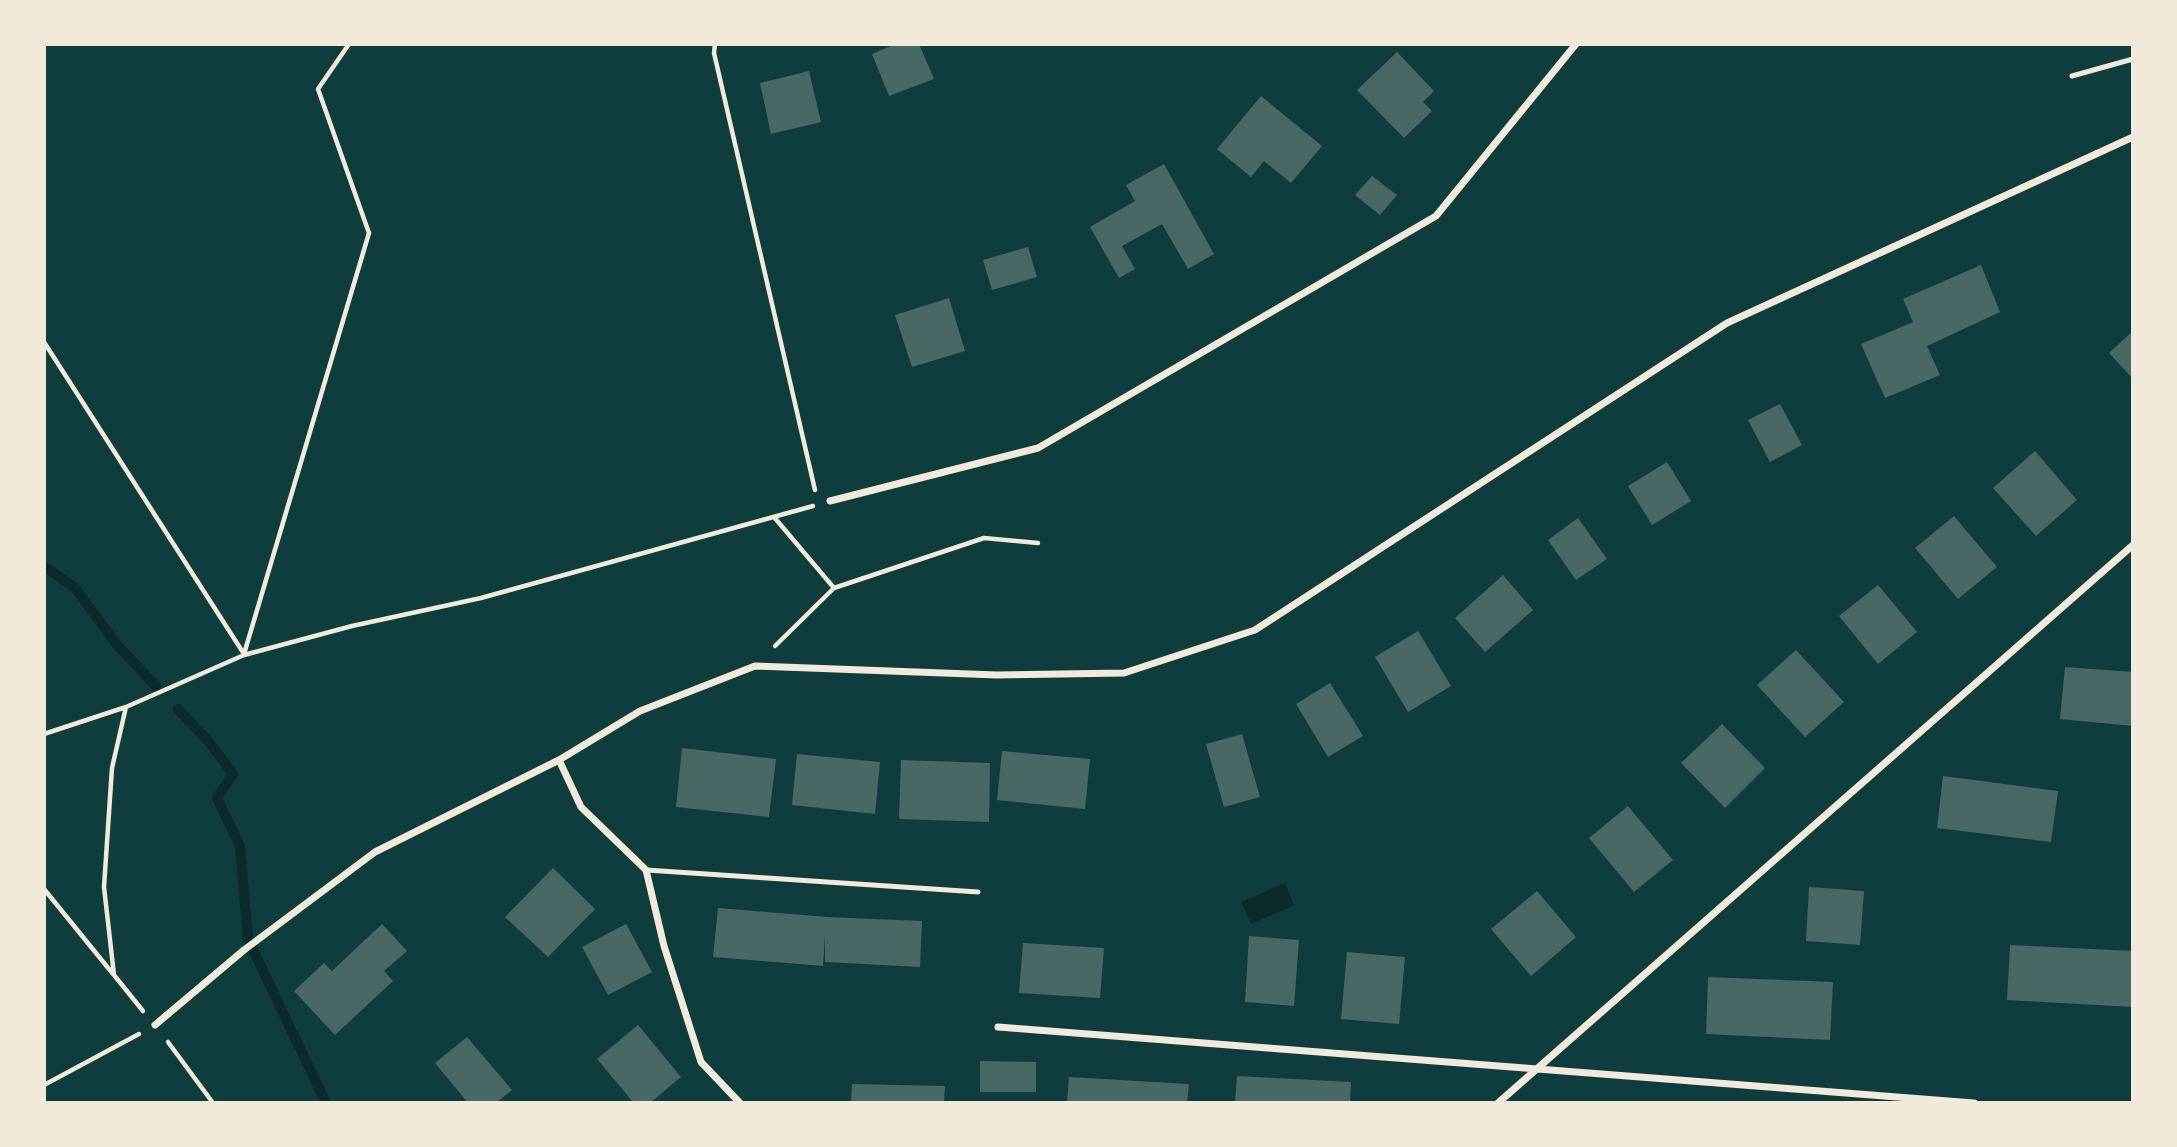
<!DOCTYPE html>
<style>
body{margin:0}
#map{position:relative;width:2177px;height:1147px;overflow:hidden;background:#0f3d3e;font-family:"Noto Serif",serif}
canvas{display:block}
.frame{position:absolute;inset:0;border:46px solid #f1e9da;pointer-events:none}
</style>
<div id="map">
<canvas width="2177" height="1147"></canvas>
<div class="frame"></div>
</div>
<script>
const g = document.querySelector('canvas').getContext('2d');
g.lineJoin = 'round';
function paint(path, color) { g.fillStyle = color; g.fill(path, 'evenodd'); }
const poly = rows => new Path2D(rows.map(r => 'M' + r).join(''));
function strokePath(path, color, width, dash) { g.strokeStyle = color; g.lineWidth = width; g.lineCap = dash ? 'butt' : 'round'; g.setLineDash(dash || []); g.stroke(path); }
paint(poly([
 [1285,883,1294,905,1251,924,1241,902]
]), '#0a2a2b');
strokePath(poly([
 [44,566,75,588,118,646,156,686],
 [178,709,209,742,233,774,217,798,240,846,248,939,326,1103]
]), '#0a2a2b', 10);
paint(poly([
 [896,44,919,44,934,79,889,96,872,54],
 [1397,52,1434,91,1423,102,1432,111,1404,138,1357,90],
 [809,71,821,122,771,134,760,83],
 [1261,96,1322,146,1291,183,1264,161,1251,177,1217,149],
 [1164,164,1214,254,1188,269,1162,224,1122,246,1135,269,1119,278,1090,227,1135,201,1126,185],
 [1372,176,1397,195,1380,215,1355,195],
 [1028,247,1037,277,992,290,983,260],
 [1981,265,2000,312,1927,346,1940,375,1885,398,1861,344,1913,322,1903,299],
 [949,298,965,351,912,367,895,315],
 [2133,331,2133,379,2109,353],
 [1780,404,1802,445,1770,462,1748,420],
 [2035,451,2077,500,2036,536,1993,488],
 [1667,462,1691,501,1652,525,1628,486],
 [1954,516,1997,567,1958,599,1915,548],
 [1578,518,1607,559,1576,580,1548,540],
 [1503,575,1533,610,1485,652,1455,618],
 [1878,585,1917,632,1878,664,1839,616],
 [1418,631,1451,686,1408,712,1375,657],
 [1796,650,1844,702,1805,737,1757,685],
 [2065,667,2133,672,2133,726,2060,719],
 [1330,683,1363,736,1328,757,1296,704],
 [1722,724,1765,768,1725,808,1681,763],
 [1242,734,1260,797,1224,807,1206,744],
 [682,748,776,759,769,817,676,807],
 [1002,751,1090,759,1085,809,997,800],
 [797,754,880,762,875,814,792,805],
 [901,760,990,763,989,822,899,819],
 [1943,776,2058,791,2051,842,1937,828],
 [1628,806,1673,860,1634,892,1589,838],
 [553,868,595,909,548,957,505,917],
 [1809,887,1864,891,1860,945,1806,941],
 [1537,891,1576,937,1531,976,1491,929],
 [718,908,827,917,922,921,920,967,825,962,825,936,823,966,713,957],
 [382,924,407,951,384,971,393,981,335,1035,294,991,324,963,332,971],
 [626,924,652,972,608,995,582,947],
 [1249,936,1299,940,1294,1006,1245,1002],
 [1023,943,1104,948,1100,998,1019,993],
 [2010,945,2133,951,2133,1007,2007,1000],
 [1347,952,1405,957,1399,1024,1341,1019],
 [1708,977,1833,982,1830,1040,1706,1034],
 [638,1025,681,1077,650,1103,634,1103,597,1059],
 [467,1037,512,1090,496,1103,468,1103,435,1063],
 [980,1061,1036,1062,1036,1092,980,1092],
 [1237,1076,1351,1082,1350,1103,1235,1103],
 [1069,1077,1189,1084,1187,1103,1067,1103],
 [852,1084,945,1086,944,1103,851,1103]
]), '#486865');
strokePath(poly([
 [715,44,714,53,815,490],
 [44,342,244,654],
 [774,517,834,588],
 [775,646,834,588,984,538,1038,543],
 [244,654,369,233,318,89,349,44],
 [126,707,112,768,104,887,114,975,143,1011],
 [44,734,126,707,244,655,352,626,481,598,813,506],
 [44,889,113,974],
 [168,1042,213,1103],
 [44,1085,139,1034]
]), '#f1e9da', 4.5);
strokePath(poly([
 [2072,76,2133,59],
 [646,870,978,892]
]), '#f1e9da', 5);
strokePath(poly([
 [830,501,1038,448,1436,216,1576,44],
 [559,760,581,807,646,870,664,946,701,1062,740,1103],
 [155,1025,244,950,375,852,559,760,640,711,755,666,997,675,1124,673,1255,630,1727,323,2133,137],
 [998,1027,1974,1103],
 [1498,1103,2133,545]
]), '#f1e9da', 7);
</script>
